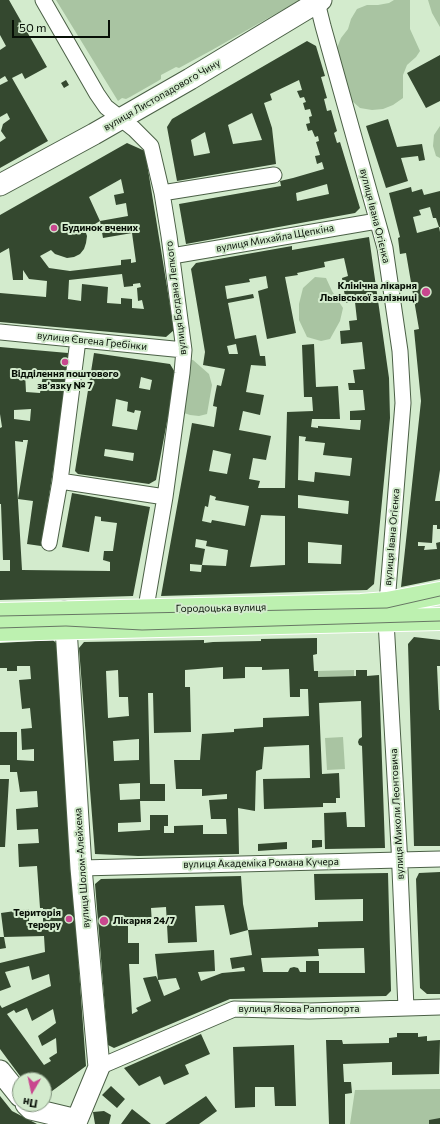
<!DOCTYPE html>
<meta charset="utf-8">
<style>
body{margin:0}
#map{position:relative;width:440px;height:1124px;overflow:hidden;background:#d3ebcd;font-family:Commissioner,sans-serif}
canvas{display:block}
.north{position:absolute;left:12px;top:1072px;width:40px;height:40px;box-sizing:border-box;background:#d3ebcd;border:1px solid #81937d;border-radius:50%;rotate:189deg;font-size:11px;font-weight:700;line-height:16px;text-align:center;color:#070f06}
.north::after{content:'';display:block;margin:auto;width:14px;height:18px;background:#c9478f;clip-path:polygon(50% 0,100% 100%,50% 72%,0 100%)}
.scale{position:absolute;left:12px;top:20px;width:98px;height:18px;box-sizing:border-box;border:2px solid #070f06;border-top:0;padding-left:5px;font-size:12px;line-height:14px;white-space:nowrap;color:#070f06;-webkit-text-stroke:3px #d3ebcd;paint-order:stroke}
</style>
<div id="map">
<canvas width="440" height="1124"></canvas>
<div class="north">Пн</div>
<div class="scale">50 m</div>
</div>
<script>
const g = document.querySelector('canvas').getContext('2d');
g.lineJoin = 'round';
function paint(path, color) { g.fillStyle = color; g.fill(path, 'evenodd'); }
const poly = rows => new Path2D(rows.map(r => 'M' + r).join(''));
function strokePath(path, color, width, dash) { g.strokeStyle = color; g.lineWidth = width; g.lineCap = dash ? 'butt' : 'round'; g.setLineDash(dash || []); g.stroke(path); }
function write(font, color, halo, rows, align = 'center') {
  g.font = font + ' Commissioner,sans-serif'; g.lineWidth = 4; g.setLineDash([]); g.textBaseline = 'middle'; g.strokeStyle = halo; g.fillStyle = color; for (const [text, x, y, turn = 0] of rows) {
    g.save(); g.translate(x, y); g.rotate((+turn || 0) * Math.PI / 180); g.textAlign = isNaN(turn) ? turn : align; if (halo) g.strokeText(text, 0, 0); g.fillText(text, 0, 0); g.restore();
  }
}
paint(poly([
 [56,0,300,0,212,50,179,68,176,67,161,75,161,79,158,81,130,97,126,99,122,98,118,101],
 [394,0,410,0,410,29,420,51,416,57,407,65,403,75,403,98,393,105,383,109,372,110,360,108,352,101,337,71,337,48,341,38,348,29,351,19,357,9,367,5,378,5,389,3],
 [428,0,440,0,440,27,432,13],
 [440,126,440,158,436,156,433,146,434,135],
 [315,277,326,278,332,291,343,308,340,321,330,339,321,341,307,337,299,320,299,304,303,288],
 [188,359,193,360,209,374,212,385,207,414,199,416,190,415,184,413],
 [354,670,354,676,318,677,318,671],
 [343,737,345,769,327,770,325,738],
 [440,1089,440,1124,350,1124,355,1090]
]), '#a9c4a2');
paint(poly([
 [0,0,9,0,47,67,25,79,22,73,12,78,48,141,0,168,0,142,6,138,1,131,3,124,10,119,7,113,0,117,0,85,8,81,5,76,0,79,0,50,6,46,0,35],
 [307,41,316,46,325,76,321,77,327,98,324,99,327,111,331,110,337,131,334,133,337,143,340,142,360,208,355,213,186,244,179,204,281,186,280,181,293,178,324,169,322,162,317,164,315,156,320,155,316,142,319,141,318,136,315,137,312,130,308,131,306,124,310,123,309,117,312,116,310,109,305,110,303,103,306,102,304,97,300,98,297,91,302,90,299,80,270,94,272,100,264,103,272,128,276,164,177,181,167,127,172,119],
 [252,113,262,140,233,144,228,125],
 [205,132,210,153,194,156,191,140],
 [327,184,329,194,297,201,296,193],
 [440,55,440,101,426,108,407,73],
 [66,80,69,85,64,88,61,83],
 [388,119,397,147,422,144,425,160,419,161,418,156,401,158,408,181,386,188,366,126],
 [127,143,145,151,174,330,166,337,0,322,0,293,46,297,47,281,29,279,23,270,23,280,13,280,9,248,0,253,0,215],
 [121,179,124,193,114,195,116,205,126,203,128,216,100,221,103,238,132,233,136,262,131,263,131,259,121,260,121,265,70,271,49,268,40,256,51,250,55,254,67,258,74,257,80,254,84,249,86,243,87,236,85,230,100,221,89,197],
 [122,274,124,287,133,286,133,284,140,283,141,287,137,288,138,301,142,300,144,309,132,308,132,299,121,298,121,304,107,303,108,287,82,284,81,301,68,299,69,280],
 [411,187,412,192,422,189,424,195,440,191,440,227,439,227,440,232,440,470,435,501,440,501,440,529,437,529,437,525,433,525,432,543,418,542,418,546,425,546,424,550,437,549,436,543,440,542,440,579,401,587,421,401,414,330,419,329,406,253,400,254,398,238,400,237,389,193],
 [430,207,433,218,436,218,439,227,417,233,413,217,421,215,419,210],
 [369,237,389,378,390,418,374,584,367,590,161,596,192,423,214,427,217,407,213,406,215,395,217,385,221,386,225,369,203,365,205,352,191,269,196,263,292,246,292,250],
 [344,258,348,276,342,278,346,303,355,302,357,320,349,321,350,330,340,331,341,344,362,342,365,369,353,370,355,383,348,383,349,390,363,390,365,410,350,411,350,420,361,420,360,430,318,426,318,428,311,427,312,419,340,419,338,386,316,387,314,344,302,345,304,397,312,397,313,411,287,412,285,488,258,488,260,481,249,479,253,458,266,460,271,436,239,430,243,411,260,415,264,395,246,392,251,365,266,366,265,356,260,356,256,335,235,339,228,303,254,298,253,294,227,299,225,286,250,282,249,279,266,276,268,288,258,291,267,339,296,333,285,277,298,275,297,273,325,267,324,262],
 [236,344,238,354,229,354,227,346],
 [299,436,306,437,305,441,325,443,323,455,352,458,350,476,315,472,314,482,298,480],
 [213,450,231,454,227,474,209,471],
 [210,495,216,497,215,500,249,506,245,526,212,520,211,523,202,521,205,506,208,507],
 [298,495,349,501,348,514,298,508],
 [261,515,285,516,285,565,250,567],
 [196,539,207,541,206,546,228,550,226,566,202,565,205,549,195,547],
 [308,542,342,545,341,564,308,563],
 [190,564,202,565,201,572,190,571],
 [0,347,68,353,71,358,41,546,27,544,33,501,18,499,28,440,23,440,23,442,15,441,18,501,22,570,110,571,110,562,103,560,104,551,113,551,117,523,101,521,101,517,95,516,89,552,62,547,72,493,150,507,133,596,0,600,0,571,10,571,10,560,3,560,1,504,0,504,0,428,2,427,0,414],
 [25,373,43,375,40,393,26,392],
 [31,409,30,421,14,419,14,410],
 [94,353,170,364,176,374,156,480,149,484,78,474,75,471],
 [141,377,152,380,150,390,139,388],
 [116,399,128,402,127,411,134,413,135,410,141,411,137,430,112,426],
 [105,449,134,453,133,461,104,456],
 [414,637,440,640,440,666,437,666,439,710,440,710,440,846,414,846,408,644],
 [317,638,317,654,313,655,314,671,318,671,318,677,356,676,356,670,367,670,367,676,379,675,385,848,325,849,324,813,346,812,347,827,365,827,362,746,359,745,358,742,359,739,362,737,361,701,319,703,322,774,339,773,340,798,336,798,336,803,323,803,323,807,264,809,263,779,310,778,309,745,264,747,262,769,256,771,255,811,238,808,239,854,138,856,95,854,79,648,84,642,204,640,204,643,213,642,261,641,261,639],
 [223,667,223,679,245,678,245,667,262,667,262,670,289,669,290,697,300,697,300,689,308,689,309,716,263,718,263,727,234,729,234,732,202,734,200,760,174,760,176,789,202,789,202,796,227,794,227,799,209,800,211,819,226,819,227,834,203,834,203,825,174,826,174,833,164,833,164,826,168,826,168,815,150,815,150,830,118,832,118,823,141,822,140,801,165,801,165,784,150,784,148,693,153,693,154,733,191,732,190,687,185,687,185,670],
 [118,670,119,697,128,697,129,716,108,718,106,671],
 [139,739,139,760,114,761,113,741],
 [140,783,140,799,120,800,119,784],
 [53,640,57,644,62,737,86,1066,44,1097,44,1080,23,1080,0,1049,0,1005,2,1008,51,986,49,974,32,980,29,966,5,972,11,987,0,991,0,963,45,952,44,936,4,937,1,913,29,909,29,925,43,924,43,908,40,908,37,866,19,867,18,844,39,843,38,829,17,830,16,809,38,807,37,791,20,792,17,772,10,772,10,765,0,765,0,732,17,732,17,760,34,761,34,749,22,750,21,729,32,728,30,708,22,709,19,680,31,679,30,666,17,666,17,671,7,671,7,668,0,668,0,643],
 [27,1008,32,1021,53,1009,56,1023,38,1036,42,1046,56,1038,57,1053,49,1058,51,1061,44,1065,7,1014,14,1010,16,1013],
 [0,779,9,779,5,847,0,847],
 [312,840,322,840,322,847,312,848],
 [287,842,287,849,258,851,258,844],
 [440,872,440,994,427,994,420,988,416,879,419,873],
 [388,873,391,991,386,996,230,999,114,1048,108,1045,95,884,101,879,241,876,243,904,248,930,230,935,224,905,195,906,197,942,168,943,166,907,151,908,152,925,128,926,128,943,139,943,139,964,129,964,132,1014,138,1011,136,1008,151,1001,143,978,156,976,158,980,155,954,214,950,215,971,198,972,201,981,222,973,245,971,244,967,232,969,230,958,252,955,248,930,318,927,318,922,363,921,363,899,315,900,314,874],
 [364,948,365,973,319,973,319,961,306,961,306,972,300,972,298,968,294,967,290,968,288,972,263,972,261,958,319,956,318,949],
 [176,978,180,989,164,996,158,980],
 [0,937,4,937,6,948,0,949],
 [397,1033,418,1033,418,1037,427,1036,427,1041,440,1040,439,1074,392,1075,392,1062,343,1064,344,1082,351,1082,352,1093,345,1094,345,1124,329,1124,326,1040,342,1040,343,1044,389,1043,389,1038,397,1037],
 [201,1034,210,1054,185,1065,189,1074,164,1085,160,1076,139,1086,124,1068],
 [294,1045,296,1106,275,1106,274,1087,255,1087,255,1107,235,1108,233,1047],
 [111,1086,125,1099,117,1108,102,1095],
 [0,1096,12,1111,37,1124,0,1124],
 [206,1096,217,1111,199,1124,165,1124],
 [132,1109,151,1124,121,1124],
 [104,1111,111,1115,109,1124,95,1124,93,1112],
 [440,1118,440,1124,429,1124,429,1120]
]), '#34482f');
const street = poly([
 [43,0,97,94,106,107,134,129,151,146,162,193,169,236,184,350,182,373,165,497,144,619],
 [317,2,323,26,385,248,400,351,403,403,387,603],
 [162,193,274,175],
 [172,256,377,221],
 [0,332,184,350],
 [60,481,165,497],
 [49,543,60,481,78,340],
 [386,621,399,847,406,1008],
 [81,868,440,859],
 [99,1067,234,1009,309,1011,440,1007]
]);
const secondary = poly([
 [0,185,94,134,190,79,321,0],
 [65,612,81,868,99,1067,77,1120],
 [0,1071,20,1096],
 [26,1104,31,1109,77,1120]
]);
const primary = poly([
 [0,614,361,605,387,603,440,593],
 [0,630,440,619]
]);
strokePath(street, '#4b6046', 17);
strokePath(secondary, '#4b6046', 23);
strokePath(primary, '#fff', 24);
strokePath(street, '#fff', 15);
strokePath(secondary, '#fff', 21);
strokePath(primary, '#bdf1b0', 22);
strokePath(poly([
 [0,616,387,608,440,596],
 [0,628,66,626,142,630,440,621]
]), '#677764', 1);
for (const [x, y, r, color] of [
 [54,228,4,"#c9478f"],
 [426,292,5,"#c9478f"],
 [65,362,4,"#c9478f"],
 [69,919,4,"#c9478f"],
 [104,921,5,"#c9478f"]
]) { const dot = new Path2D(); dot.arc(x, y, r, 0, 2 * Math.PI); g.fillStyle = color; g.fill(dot); strokePath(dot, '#d3ebcd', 1.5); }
write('10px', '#070f06', '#d3ebcd', [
 ["вулиця Листопадового Чину",162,95,-30],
 ["вулиця Івана Огієнка",375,216,76],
 ["вулиця Михайла Щепкіна",275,238,-10],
 ["вулиця Богдана Лепкого",176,298,-97],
 ["вулиця Євгена Гребінки",92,341,6],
 ["вулиця Івана Огієнка",392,537,-85],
 ["Городоцька вулиця",221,608,-1],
 ["вулиця Миколи Леонтовича",397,814,-93],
 ["вулиця Академіка Романа Кучера",261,863,-1],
 ["вулиця Шолом-Алейхема",82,868,-94],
 ["вулиця Якова Раппопорта",299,1009]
]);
write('bold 10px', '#070f06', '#d3ebcd', [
 ["Будинок вчених",62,228],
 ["Клінічна лікарня",417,286,"right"],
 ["Львівської залізниці",417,298,"right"],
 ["Відділення поштового",65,374,"center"],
 ["зв’язку № 7",65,386,"center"],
 ["Територія",61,913,"right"],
 ["терору",61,925,"right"],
 ["Лікарня 24/7",113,921]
], 'left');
</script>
